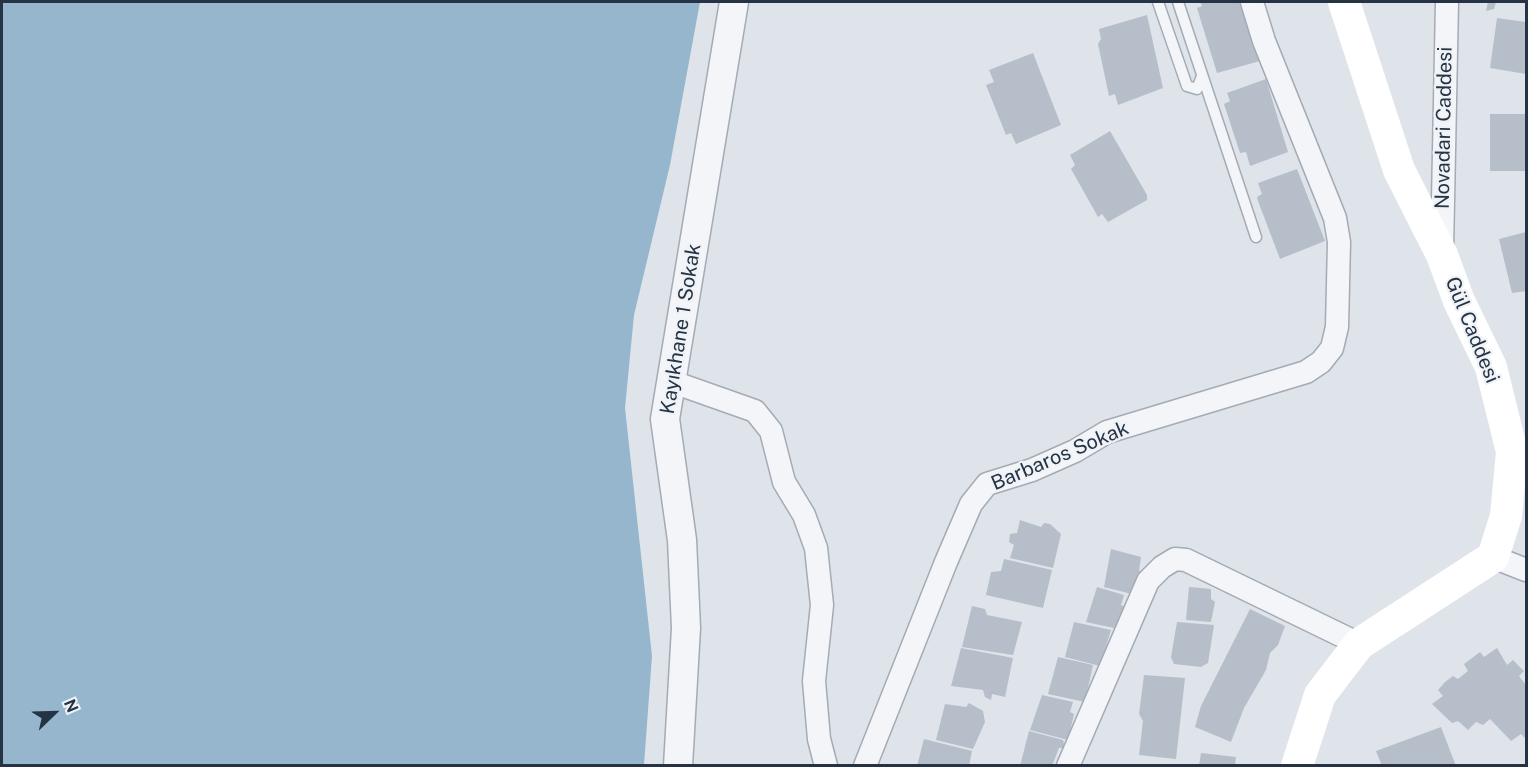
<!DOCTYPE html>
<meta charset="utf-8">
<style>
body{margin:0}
#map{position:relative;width:1528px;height:767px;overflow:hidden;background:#dfe4ea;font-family:"Public Sans",sans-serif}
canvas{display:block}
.frame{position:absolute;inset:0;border:3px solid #263344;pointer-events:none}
.north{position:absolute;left:24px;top:683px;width:60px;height:60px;-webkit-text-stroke:4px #eff3f7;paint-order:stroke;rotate:67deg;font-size:16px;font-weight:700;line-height:24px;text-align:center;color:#263344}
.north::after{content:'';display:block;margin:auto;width:21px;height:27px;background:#263344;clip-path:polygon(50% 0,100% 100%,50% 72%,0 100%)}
</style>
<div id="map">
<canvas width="1528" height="767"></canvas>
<div class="frame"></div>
<div class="north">N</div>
</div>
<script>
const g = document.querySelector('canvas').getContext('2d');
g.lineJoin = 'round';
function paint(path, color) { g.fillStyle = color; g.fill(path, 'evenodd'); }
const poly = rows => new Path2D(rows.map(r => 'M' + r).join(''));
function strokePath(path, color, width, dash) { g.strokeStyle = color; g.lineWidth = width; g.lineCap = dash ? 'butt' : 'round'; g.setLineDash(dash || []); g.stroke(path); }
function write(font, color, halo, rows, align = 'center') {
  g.font = font + ' "Public Sans",sans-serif'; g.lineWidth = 4.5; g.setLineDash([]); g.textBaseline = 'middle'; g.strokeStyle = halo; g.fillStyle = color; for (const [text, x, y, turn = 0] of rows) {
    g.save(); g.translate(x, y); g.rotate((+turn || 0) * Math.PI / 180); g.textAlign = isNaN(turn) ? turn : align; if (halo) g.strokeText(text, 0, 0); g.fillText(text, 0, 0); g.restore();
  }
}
paint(poly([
 [2,2,700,2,670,165,634,315,625,408,652,656,644,765,2,765]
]), '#96b6ce');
paint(poly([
 [1200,2,1243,2,1260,61,1217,73,1197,8,1202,6],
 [1488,2,1496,2,1494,9,1486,11],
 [1147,15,1163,88,1118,105,1115,94,1109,96,1098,44,1101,39,1099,29],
 [1497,18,1526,22,1526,74,1490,68],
 [1033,53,1061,125,1016,144,1011,133,1006,135,986,85,994,82,989,70],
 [1266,79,1288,152,1250,166,1246,152,1240,153,1224,104,1230,101,1227,93],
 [1490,114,1526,114,1526,171,1490,171],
 [1110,131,1147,195,1147,200,1108,222,1102,214,1098,217,1071,169,1075,165,1070,155],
 [1297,169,1325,241,1280,259,1258,201,1257,197,1262,194,1258,183],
 [1526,232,1526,291,1512,293,1499,239],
 [1020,520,1041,527,1044,523,1050,524,1061,534,1053,568,1010,558,1014,545,1009,542,1010,534,1017,533],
 [1111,549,1141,557,1139,571,1142,571,1132,594,1104,587],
 [1004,559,1052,570,1043,608,986,595,991,572,1001,571],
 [1097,587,1124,595,1121,605,1125,607,1114,628,1086,622],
 [1189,587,1211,589,1211,599,1215,602,1211,622,1186,620],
 [972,606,985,609,987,615,1022,622,1013,655,962,647],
 [1250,609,1285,626,1278,645,1270,653,1266,670,1244,708,1231,742,1195,727,1201,706],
 [1074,622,1111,630,1100,666,1065,657],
 [1177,622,1214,625,1208,663,1201,667,1174,664,1171,657],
 [961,648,1013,658,1005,697,992,694,991,700,985,697,983,690,951,686],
 [1497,648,1507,665,1513,660,1524,671,1519,676,1526,685,1526,739,1521,734,1511,741,1490,719,1483,725,1476,722,1468,730,1458,721,1452,723,1432,704,1443,696,1438,690,1445,682,1453,676,1458,679,1468,671,1464,664,1480,652,1484,657],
 [1058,657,1093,665,1085,702,1048,694],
 [1144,675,1185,678,1176,759,1139,755,1143,721,1139,714],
 [1042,695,1073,702,1070,712,1074,714,1068,740,1030,730],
 [969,703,983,711,985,722,973,749,936,740,945,704,966,707],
 [1441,727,1456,766,1382,766,1376,751],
 [1029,731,1063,740,1065,748,1059,748,1052,766,1020,766],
 [924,739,972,751,969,766,917,766],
 [1201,753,1236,757,1235,766,1199,766]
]), '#b6bec9');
const service = poly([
 [1158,2,1187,86,1197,89,1202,76],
 [1178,2,1256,237]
]);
const minor = poly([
 [1442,251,1447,2],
 [670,381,755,411,771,431,784,482,804,515,816,548,822,605,814,681,819,739,826,766],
 [1493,557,1526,570],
 [865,766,946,562,971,504,987,484,1032,470,1075,451,1107,432,1306,372,1321,362,1332,348,1337,327,1339,242,1335,218,1264,41,1252,2],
 [1068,766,1148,581,1162,567,1175,559,1186,560,1359,644]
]);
const tertiary = poly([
 [678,766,686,628,682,540,665,419,734,2]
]);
strokePath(service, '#a4abb5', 13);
strokePath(minor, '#a4abb5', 25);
strokePath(tertiary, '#a4abb5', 31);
strokePath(service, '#f3f5f8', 10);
strokePath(minor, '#f3f5f8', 22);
strokePath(tertiary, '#f3f5f8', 28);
strokePath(poly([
 [1297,766,1320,695,1359,644,1493,557,1506,516,1512,452,1491,367,1459,301,1442,255,1399,170,1344,2]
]), '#fff', 32);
write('20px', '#263344', '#eff3f7', [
 ["Novadari Caddesi",1444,128,-89],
 ["Kayıkhane 1 Sokak",681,329,-81],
 ["Gül Caddesi",1472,330,68],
 ["Barbaros Sokak",1060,456,-23]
]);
</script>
